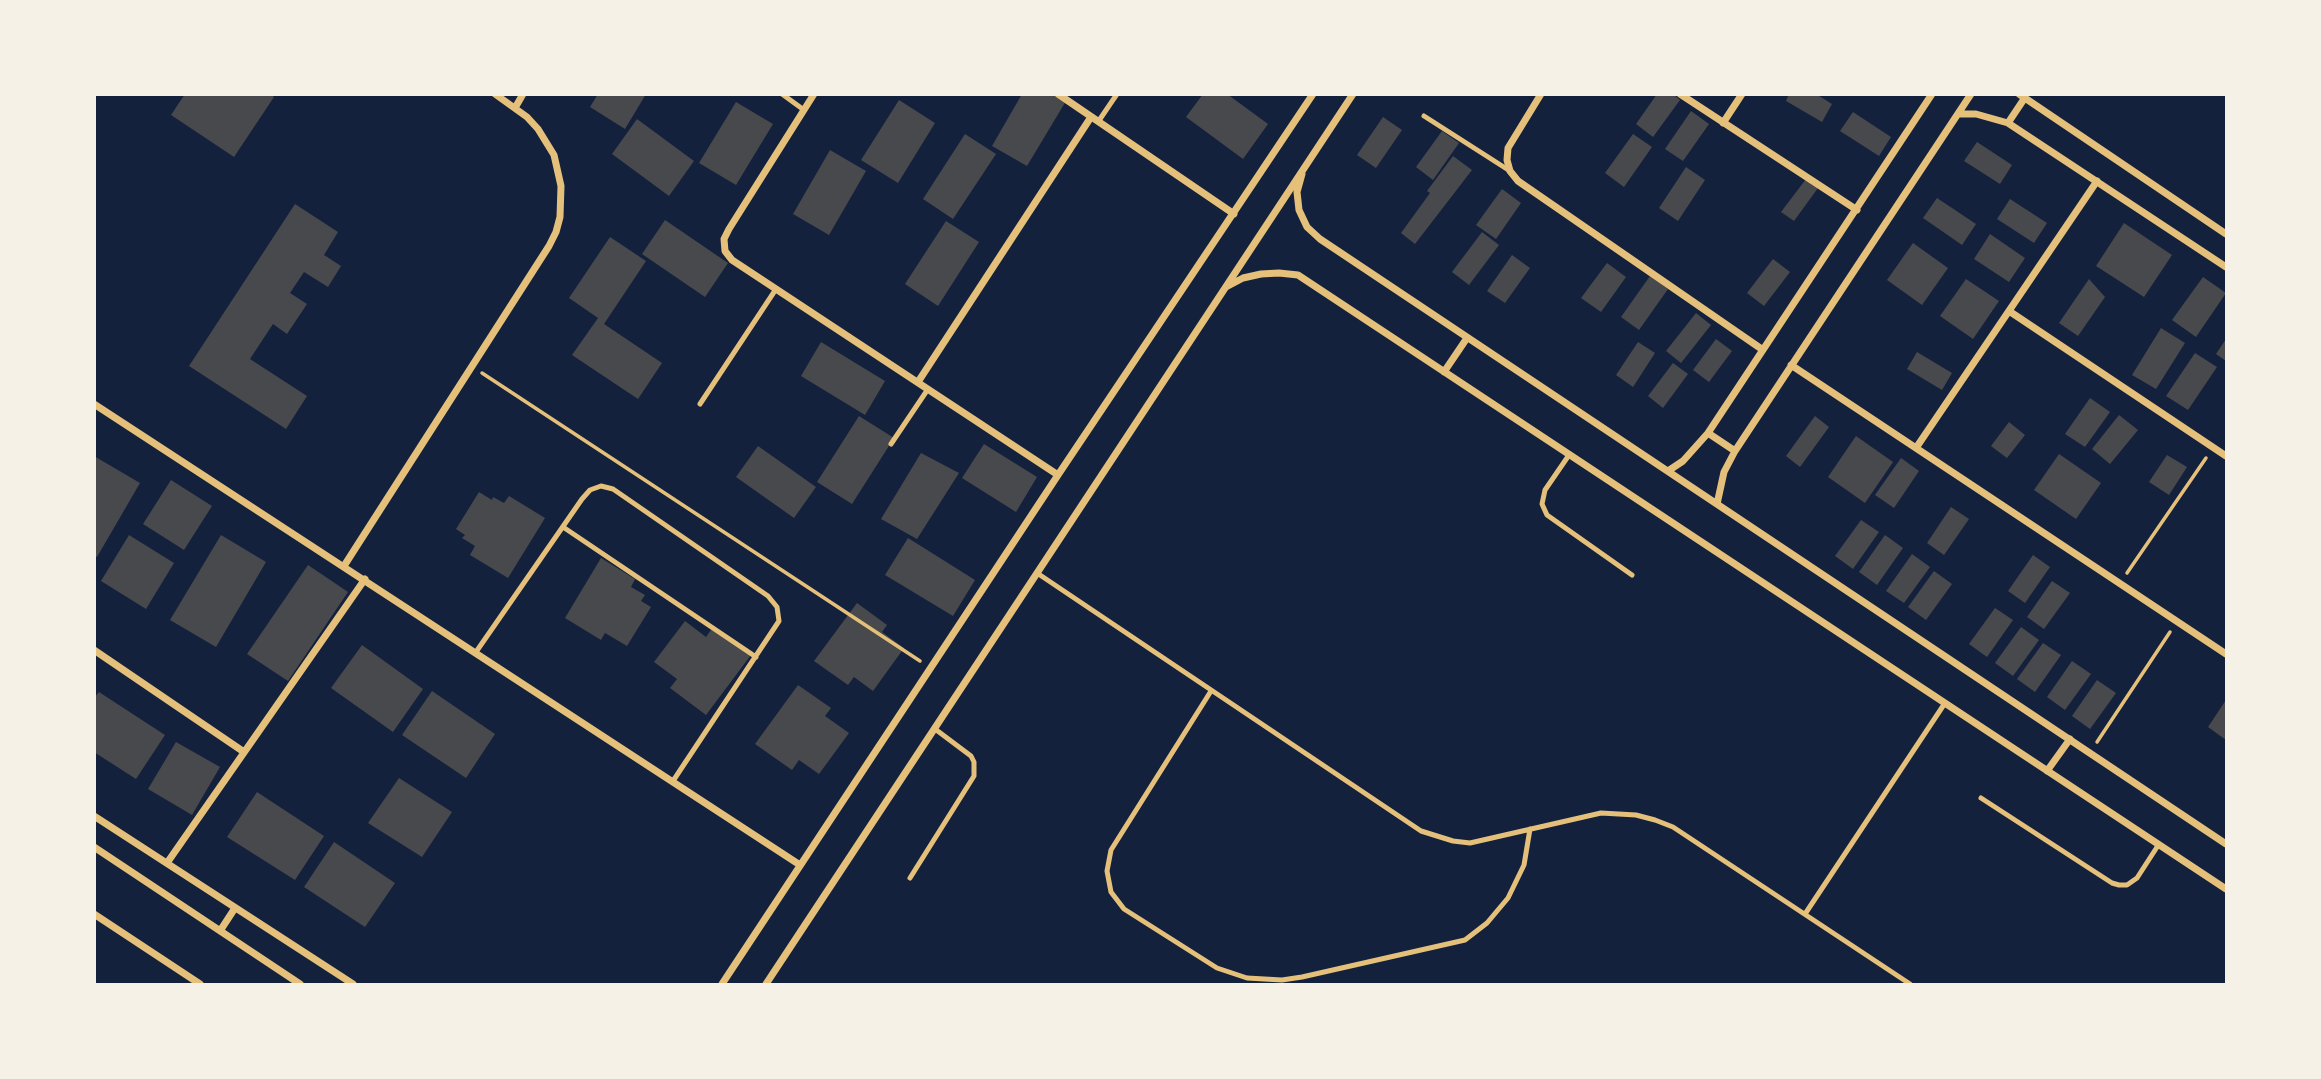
<!DOCTYPE html>
<style>
body{margin:0}
#map{position:relative;width:2321px;height:1079px;overflow:hidden;background:#14213d;font-family:"IBM Plex Sans",sans-serif}
canvas{display:block}
.frame{position:absolute;inset:0;border:96px solid #f6f1e7;pointer-events:none}
</style>
<div id="map">
<canvas width="2321" height="1079"></canvas>
<div class="frame"></div>
</div>
<script>
const g = document.querySelector('canvas').getContext('2d');
g.lineJoin = 'round';
function paint(path, color) { g.fillStyle = color; g.fill(path, 'evenodd'); }
const poly = rows => new Path2D(rows.map(r => 'M' + r).join(''));
function strokePath(path, color, width, dash) { g.strokeStyle = color; g.lineWidth = width; g.lineCap = dash ? 'butt' : 'round'; g.setLineDash(dash || []); g.stroke(path); }
paint(poly([
 [185,94,270,94,274,97,234,157,171,115],
 [598,94,646,94,625,129,590,107],
 [1022,94,1055,94,1066,101,1027,166,992,146],
 [1203,94,1227,94,1268,124,1243,159,1186,117],
 [1657,94,1673,94,1680,100,1653,137,1636,124],
 [1789,94,1816,94,1832,104,1822,122,1786,101],
 [899,100,935,123,898,183,861,160],
 [736,102,773,124,736,185,699,163],
 [1691,111,1709,124,1683,161,1665,149],
 [1853,112,1891,137,1879,156,1840,131],
 [1383,117,1402,130,1376,168,1357,155],
 [637,119,694,161,669,196,612,154],
 [1442,131,1459,143,1433,180,1416,167],
 [965,134,996,154,953,219,923,199],
 [1633,134,1652,147,1624,187,1605,173],
 [1977,142,2012,165,2000,184,1964,161],
 [830,150,866,171,829,235,793,214],
 [1453,156,1472,170,1415,244,1401,233,1430,193,1427,191],
 [1686,167,1705,180,1678,221,1659,208],
 [1806,179,1818,188,1794,221,1781,212],
 [1502,189,1521,203,1496,239,1476,225],
 [1937,198,1976,224,1962,245,1923,218],
 [2010,199,2047,223,2034,243,1997,219],
 [295,204,338,232,324,255,341,266,328,287,304,272,290,293,307,304,287,334,273,324,250,359,307,396,286,429,189,366],
 [665,220,728,263,705,297,642,254],
 [946,221,979,242,938,306,905,284],
 [2124,223,2172,255,2144,297,2096,266],
 [1482,232,1499,245,1469,285,1452,272],
 [1990,234,2025,258,2009,282,1974,259],
 [610,237,646,261,604,324,662,363,638,399,572,355,598,318,569,298],
 [1913,243,1948,268,1922,305,1887,280],
 [1512,255,1530,268,1505,303,1487,291],
 [1773,259,1790,272,1764,306,1747,293],
 [1607,263,1626,277,1601,312,1581,298],
 [1650,276,1668,289,1639,330,1621,317],
 [2203,277,2226,293,2196,337,2172,320],
 [1966,279,1999,301,1973,339,1940,316],
 [2089,279,2105,297,2078,336,2059,323],
 [1696,313,1711,325,1681,363,1666,351],
 [2161,328,2185,343,2156,389,2132,375],
 [1716,339,1732,351,1709,382,1693,370],
 [2226,339,2226,361,2216,354],
 [821,342,885,381,865,415,801,376],
 [1638,342,1655,353,1633,387,1616,375],
 [1917,352,1952,373,1942,390,1907,369],
 [2195,353,2217,367,2188,410,2166,396],
 [1673,363,1688,374,1663,408,1648,396],
 [2090,398,2110,412,2085,447,2065,434],
 [2119,415,2138,430,2110,464,2092,449],
 [859,416,894,438,852,504,817,482],
 [1815,416,1829,427,1800,467,1786,456],
 [2009,422,2025,435,2007,458,1991,446],
 [1856,436,1893,462,1865,503,1828,477],
 [984,444,1037,477,1016,512,962,478],
 [758,446,816,487,794,518,736,477],
 [921,453,959,473,917,539,881,519],
 [2059,454,2101,483,2076,519,2034,490],
 [2167,455,2187,467,2169,495,2149,482],
 [94,456,140,483,97,557,94,555],
 [1901,458,1919,471,1894,508,1875,495],
 [171,480,212,506,184,550,143,524],
 [479,492,492,500,493,497,504,503,509,496,545,518,508,578,470,555,475,546,462,538,465,535,456,529],
 [1951,507,1969,519,1944,555,1927,543],
 [1861,520,1879,532,1853,569,1835,556],
 [129,535,174,563,146,609,101,581],
 [221,535,266,562,216,647,170,620],
 [1885,535,1903,548,1877,585,1859,572],
 [908,538,975,580,953,616,885,575],
 [1912,554,1930,567,1904,603,1886,591],
 [2033,555,2050,567,2025,603,2008,591],
 [601,558,635,579,631,587,645,595,641,601,651,607,627,646,605,633,601,640,565,618],
 [308,565,348,592,288,681,247,654],
 [1934,571,1952,584,1926,620,1908,607],
 [2052,581,2070,593,2044,629,2027,617],
 [857,603,887,625,882,632,904,648,873,691,854,677,848,685,814,661],
 [1995,608,2013,620,1987,657,1969,644],
 [685,621,706,637,713,627,751,655,706,715,670,688,677,679,654,662],
 [2021,627,2039,640,2013,676,1995,663],
 [2043,643,2061,655,2035,692,2017,679],
 [362,645,423,689,393,732,331,688],
 [2072,661,2091,674,2065,710,2047,697],
 [2097,680,2116,693,2090,729,2072,716],
 [798,685,831,708,825,716,849,733,819,774,799,760,792,770,755,744],
 [432,691,495,734,466,778,402,735],
 [99,692,165,735,136,779,94,752,94,698],
 [2226,700,2226,740,2208,727],
 [176,742,220,767,192,815,148,789],
 [399,778,452,812,422,857,368,823],
 [257,792,324,836,295,880,227,837],
 [334,842,395,883,365,927,304,887]
]), '#48494c');
strokePath(poly([
 [482,373,920,661],
 [2127,573,2206,458],
 [2097,742,2170,632]
]), '#e5c07b', 3.5);
strokePath(poly([
 [782,94,804,110],
 [1424,116,1510,171],
 [1098,122,1117,94],
 [700,404,776,289],
 [891,444,928,389],
 [1569,455,1545,490,1542,504,1547,515,1632,575],
 [563,527,756,657],
 [1037,573,1421,831,1453,841,1470,843,1601,813,1636,815,1655,820,1673,827,1910,984],
 [476,652,582,499,590,490,601,486,613,489,768,596,777,607,779,621,673,781],
 [1211,691,1111,850,1107,871,1111,892,1124,909,1217,968,1247,978,1282,980,1302,977,1465,940,1487,923,1508,898,1524,865,1530,829],
 [1981,798,2112,883,2119,885,2127,885,2137,878,2159,844],
 [910,878,974,776,974,762,971,756,935,729],
 [1805,914,1945,703]
]), '#e5c07b', 5);
strokePath(poly([
 [814,94,729,229,724,239,725,251,732,260,1058,475],
 [1058,94,1234,214],
 [1541,94,1508,148,1507,160,1510,171,1518,181,1763,350],
 [1680,94,1857,210],
 [2019,94,2226,234],
 [515,108,523,94],
 [1958,114,1976,114,2008,123,2226,267],
 [1723,123,1742,94],
 [2008,123,2024,99],
 [1302,174,1297,192,1299,210,1307,227,1320,239,2226,844],
 [1226,287,1243,278,1261,274,1279,273,1298,275,2226,889],
 [2009,311,2226,456],
 [1791,365,2226,654],
 [1444,372,1467,338],
 [918,382,1091,117],
 [94,404,800,865],
 [1708,433,1735,451],
 [1916,448,2097,181],
 [1668,471,1683,461,1708,433,1932,94],
 [1717,504,1724,472,1735,451,1971,94],
 [344,566,549,246,556,232,560,217,561,186,554,155,538,129,527,117,495,94],
 [94,650,244,752],
 [2047,771,2070,739],
 [94,816,353,984],
 [94,847,300,984],
 [167,863,365,579],
 [94,914,200,984],
 [220,931,235,908],
 [722,984,1058,475,1313,94],
 [766,984,1353,94]
]), '#e5c07b', 7);
</script>
